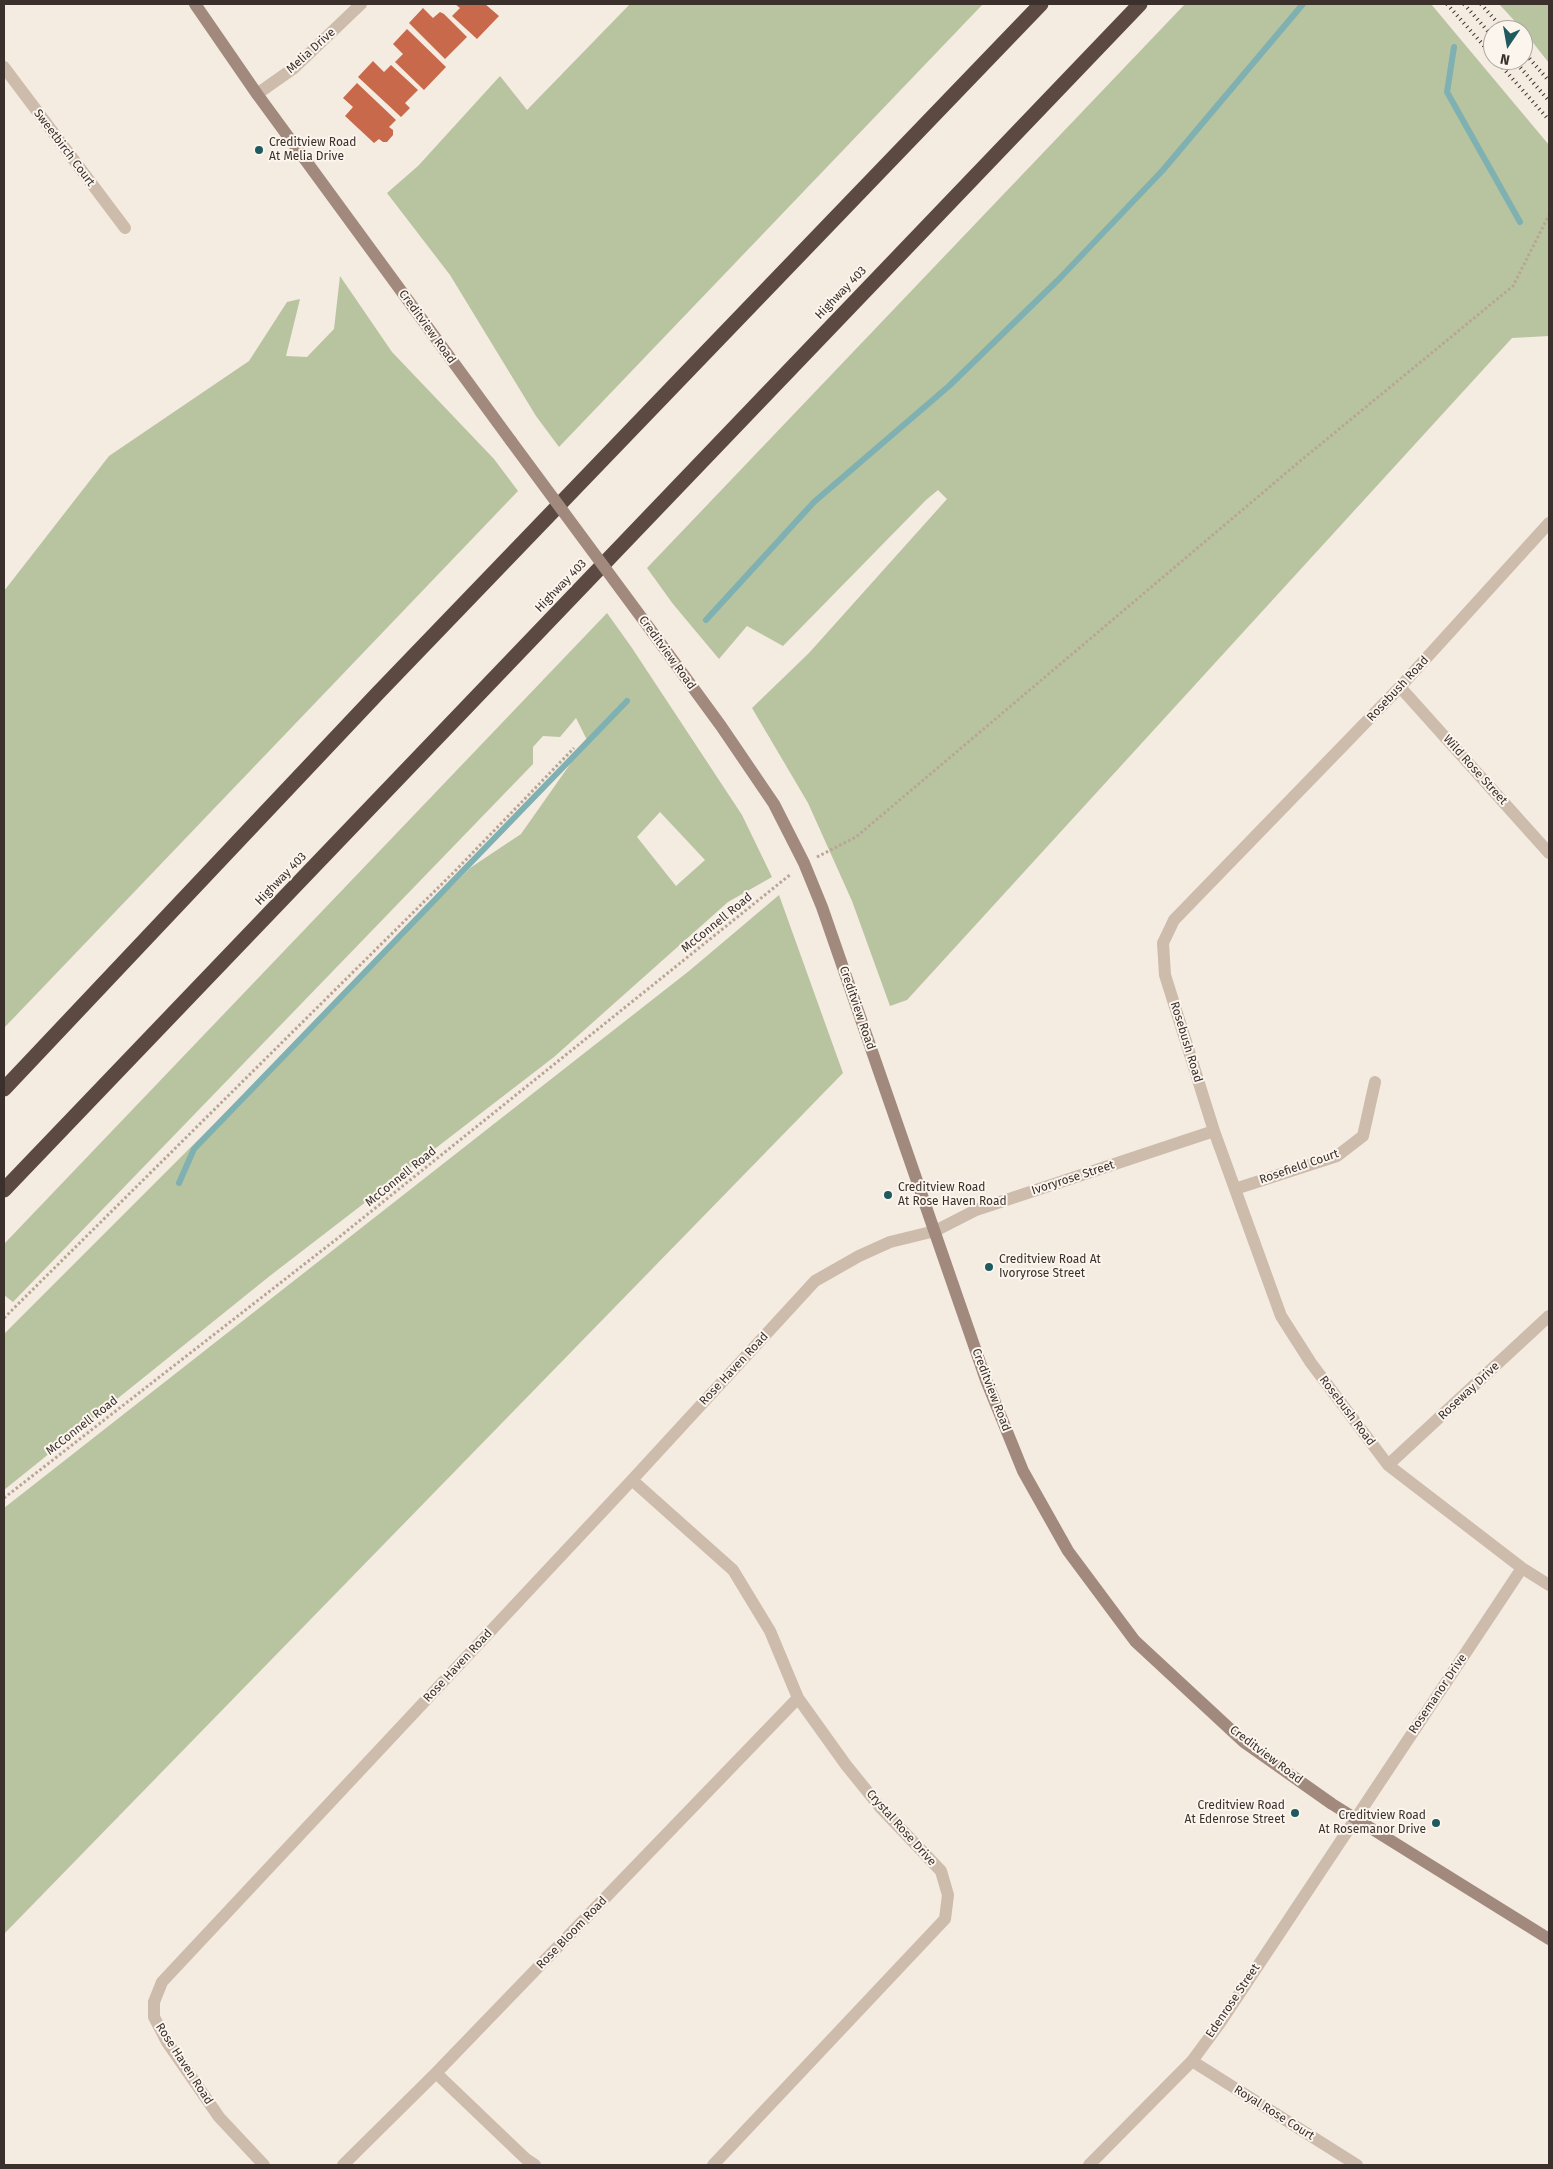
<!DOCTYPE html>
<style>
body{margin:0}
#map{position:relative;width:1553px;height:2169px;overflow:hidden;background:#f4ebe1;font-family:"Fira Sans",sans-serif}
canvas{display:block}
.frame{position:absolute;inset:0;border:5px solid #3b302b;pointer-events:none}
.north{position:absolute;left:1483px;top:20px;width:50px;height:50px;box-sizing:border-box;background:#fbf5ee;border:1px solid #aea6a0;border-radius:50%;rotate:192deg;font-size:14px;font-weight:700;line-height:20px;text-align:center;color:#3b302b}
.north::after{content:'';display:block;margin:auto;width:18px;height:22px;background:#1f5a5e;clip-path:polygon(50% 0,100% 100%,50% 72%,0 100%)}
</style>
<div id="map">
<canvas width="1553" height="2169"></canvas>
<div class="frame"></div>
<div class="north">N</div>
</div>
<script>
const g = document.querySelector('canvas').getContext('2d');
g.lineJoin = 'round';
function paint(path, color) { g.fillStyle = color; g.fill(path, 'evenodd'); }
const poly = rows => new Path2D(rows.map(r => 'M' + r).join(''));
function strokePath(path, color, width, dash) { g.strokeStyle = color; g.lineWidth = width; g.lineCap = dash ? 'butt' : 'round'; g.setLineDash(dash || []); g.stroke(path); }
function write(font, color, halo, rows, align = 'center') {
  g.font = font + ' "Fira Sans",sans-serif'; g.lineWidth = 4; g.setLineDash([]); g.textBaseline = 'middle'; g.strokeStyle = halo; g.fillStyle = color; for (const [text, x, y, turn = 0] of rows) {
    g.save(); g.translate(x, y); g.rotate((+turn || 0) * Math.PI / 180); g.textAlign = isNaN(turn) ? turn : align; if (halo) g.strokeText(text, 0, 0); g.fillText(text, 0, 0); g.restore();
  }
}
paint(poly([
 [630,4,983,4,559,447,536,416,450,275,387,193,418,166,500,76,527,110],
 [1185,4,1431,4,1549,145,1549,336,1512,338,907,1000,890,1006,852,901,808,803,752,708,809,653,947,499,938,490,926,500,783,646,747,626,719,659,673,604,647,568],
 [1499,4,1549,4,1549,63,1523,30],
 [340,276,392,352,494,459,518,491,4,1028,4,591,109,456,249,361,287,302,300,299,286,356,307,357,334,329],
 [607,613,632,648,742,815,772,877,728,902,554,1057,271,1275,4,1490,4,1334,470,868,521,834,587,740,576,718,560,737,543,736,533,747,533,764,13,1302,4,1295,4,1244],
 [660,812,705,860,676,886,637,837],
 [779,895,843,1073,4,1934,4,1508,689,971]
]), '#b8c4a0');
strokePath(poly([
 [1454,47,1447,92,1520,222],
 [706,620,814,502,949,386,1060,278,1163,170,1303,4],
 [179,1183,194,1149,627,701]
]), '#7fb0b2', 6);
paint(poly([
 [455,4,485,4,499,16,477,39,452,16,460,8],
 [423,8,433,18,440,12,444,14,467,37,445,59,409,23],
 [407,29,446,67,424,90,395,62,403,54,393,44],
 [373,61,384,72,391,65,418,90,405,103,410,108,401,117,358,77],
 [357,83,396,120,389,127,393,130,393,135,387,142,383,142,379,139,374,143,345,116,353,107,343,98]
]), '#c8694b');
strokePath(poly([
 [817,857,856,837,1299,462,1513,286,1549,215],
 [4,1318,456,870,574,748],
 [4,1498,338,1238,791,874]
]), '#b9a596', 3, [2.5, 2.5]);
strokePath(poly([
 [4,67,125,228],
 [257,94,294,68,361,4],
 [1549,523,1400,687,1174,920,1163,943,1165,975,1214,1131,1281,1316,1311,1363,1388,1465,1522,1568,1549,1585],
 [1400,687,1549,853],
 [1235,1189,1337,1156,1363,1136,1375,1082],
 [1388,1465,1549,1316],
 [632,1480,733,1570,770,1631,798,1698,846,1765,880,1807,941,1871,948,1895,945,1919,713,2165],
 [1192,2061,1357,2165],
 [436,2073,526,2159,535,2165],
 [264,2165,219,2117,167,2042,154,2017,154,2002,162,1982,632,1480,815,1281,859,1256,890,1242,935,1231,976,1210,1214,1131],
 [343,2165,436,2073,798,1698],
 [1089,2165,1192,2061,1220,2023,1522,1568]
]), '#cdbbac', 12);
strokePath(poly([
 [195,4,257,94,511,441],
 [650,629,721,726,774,804,804,863,822,907,986,1380,1023,1471,1068,1551,1135,1641,1244,1742,1332,1804,1549,1939]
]), '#a18a7d', 12);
strokePath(poly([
 [4,1089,378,693,1041,4],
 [4,1190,1140,4]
]), '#5c4a42', 15);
strokePath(poly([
 [1447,4,1493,56],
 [1464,4,1493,37],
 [1481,4,1504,30],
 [1523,51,1549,81],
 [1496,60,1549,120],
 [1514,60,1549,101]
]), '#3b302b', 4, [1, 4]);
strokePath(poly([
 [511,441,650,629]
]), '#a18a7d', 12);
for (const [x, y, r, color] of [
 [259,150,5,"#1f5a5e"],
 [888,1195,5,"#1f5a5e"],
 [989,1267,5,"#1f5a5e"],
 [1295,1813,5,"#1f5a5e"],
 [1436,1823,5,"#1f5a5e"]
]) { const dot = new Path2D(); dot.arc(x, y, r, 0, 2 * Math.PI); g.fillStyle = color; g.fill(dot); strokePath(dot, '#fbf5ee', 2); }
write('12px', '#3b302b', '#fbf5ee', [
 ["Melia Drive",311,51,-42],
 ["Sweetbirch Court",64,148,53],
 ["Highway 403",841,293,-46],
 ["Creditview Road",427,327,54],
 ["Highway 403",561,586,-46],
 ["Creditview Road",667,653,54],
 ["Rosebush Road",1398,689,-47],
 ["Wild Rose Street",1475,770,48],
 ["Highway 403",281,879,-46],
 ["McConnell Road",717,923,-39],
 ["Creditview Road",857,1008,71],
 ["Rosebush Road",1186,1042,73],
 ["Rosefield Court",1299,1167,-19],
 ["McConnell Road",401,1177,-39],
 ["Ivoryrose Street",1073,1178,-18],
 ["Rose Haven Road",734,1369,-47],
 ["Creditview Road",991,1390,69],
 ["Roseway Drive",1469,1391,-43],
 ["Rosebush Road",1347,1411,53],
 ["McConnell Road",82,1426,-38],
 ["Rose Haven Road",458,1666,-47],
 ["Rosemanor Drive",1438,1694,-56],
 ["Creditview Road",1266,1755,37],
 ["Crystal Rose Drive",901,1828,48],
 ["Rose Bloom Road",572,1933,-46],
 ["Edenrose Street",1233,2001,-56],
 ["Rose Haven Road",184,2064,57],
 ["Royal Rose Court",1274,2113,32]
]);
write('12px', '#3b302b', '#fbf5ee', [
 ["Creditview Road",269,143],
 ["At Melia Drive",269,157],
 ["Creditview Road",898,1188],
 ["At Rose Haven Road",898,1202],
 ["Creditview Road At",999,1260],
 ["Ivoryrose Street",999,1274],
 ["Creditview Road",1285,1806,"right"],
 ["At Edenrose Street",1285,1820,"right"],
 ["Creditview Road",1426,1816,"right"],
 ["At Rosemanor Drive",1426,1830,"right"]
], 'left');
</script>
